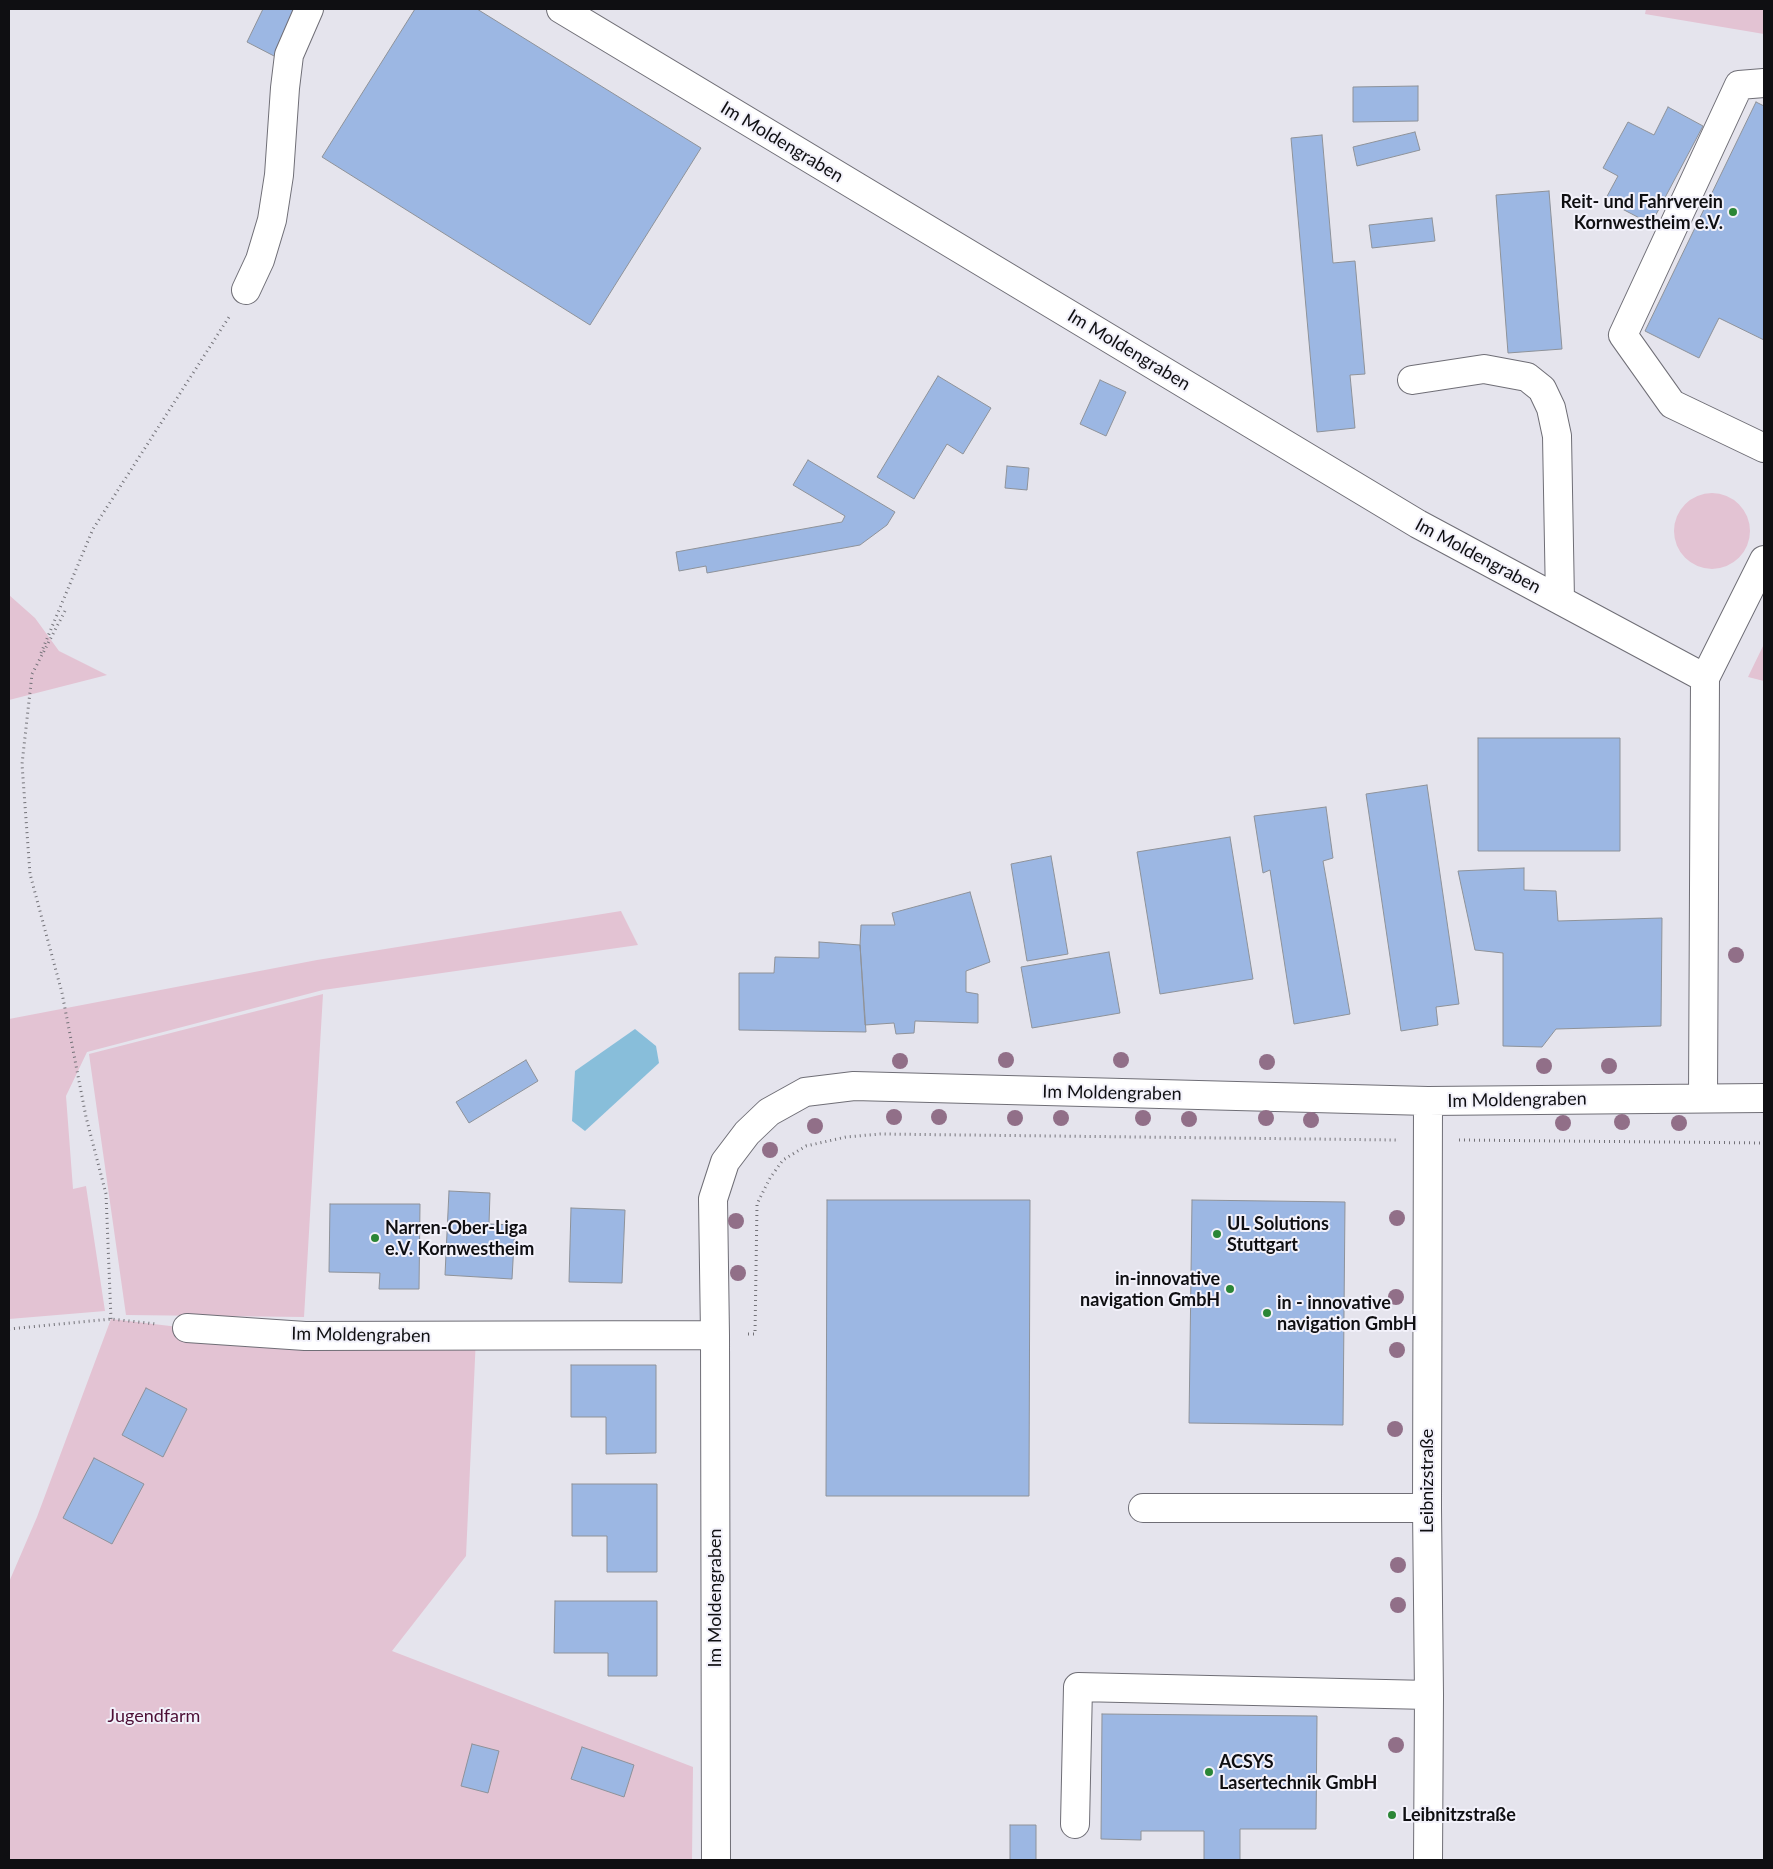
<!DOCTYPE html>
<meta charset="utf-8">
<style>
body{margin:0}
#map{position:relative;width:1773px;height:1869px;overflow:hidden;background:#e5e4ed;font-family:Lato,sans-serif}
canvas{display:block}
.frame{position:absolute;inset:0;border:10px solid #0f0f12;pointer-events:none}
</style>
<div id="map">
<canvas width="1773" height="1869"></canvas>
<div class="frame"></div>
</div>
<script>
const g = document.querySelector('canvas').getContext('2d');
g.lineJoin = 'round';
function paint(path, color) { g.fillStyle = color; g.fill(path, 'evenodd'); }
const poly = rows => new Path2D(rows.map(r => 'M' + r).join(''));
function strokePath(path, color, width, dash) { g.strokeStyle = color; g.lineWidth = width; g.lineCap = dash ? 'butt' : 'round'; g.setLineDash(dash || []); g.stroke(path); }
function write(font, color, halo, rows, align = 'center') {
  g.font = font + ' Lato,sans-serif'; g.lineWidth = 4; g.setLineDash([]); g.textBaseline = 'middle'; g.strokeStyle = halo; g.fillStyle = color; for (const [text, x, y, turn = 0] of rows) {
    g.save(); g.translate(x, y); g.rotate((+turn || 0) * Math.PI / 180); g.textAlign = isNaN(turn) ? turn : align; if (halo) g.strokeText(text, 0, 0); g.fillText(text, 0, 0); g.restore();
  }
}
paint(poly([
 [1646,9,1764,9,1764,34,1645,14],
 '1674 531a38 38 0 1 1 76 0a38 38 0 1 1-76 0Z',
 [9,595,35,618,59,651,107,675,9,700],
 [1764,644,1764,681,1748,677],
 [621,911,638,945,323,990,87,1052,66,1096,73,1189,86,1186,105,1311,9,1319,9,1019,317,960],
 [323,994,304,1317,126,1315,89,1054],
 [111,1319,187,1328,476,1337,466,1556,392,1651,693,1767,692,1860,9,1860,9,1582,37,1517]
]), '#e3c3d3');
paint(poly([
 [635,1029,656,1046,659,1063,585,1131,572,1121,575,1071]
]), '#88beda');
const building = poly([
 [263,9,296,9,276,57,247,42,263,9],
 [415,9,477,9,701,148,590,325,322,157,415,9],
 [1418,86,1418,121,1353,122,1353,87,1418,86],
 [1756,102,1764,106,1764,340,1719,318,1699,358,1645,331,1756,102],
 [1668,107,1703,126,1651,224,1605,200,1618,176,1603,168,1628,122,1654,135,1668,107],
 [1415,132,1420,150,1357,166,1353,147,1415,132],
 [1322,135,1333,263,1355,261,1365,374,1350,375,1355,428,1317,432,1291,138,1322,135],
 [1549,191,1562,349,1508,353,1496,195,1549,191],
 [1432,218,1435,241,1372,248,1369,225,1432,218],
 [938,376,991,408,963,454,947,444,914,499,877,477,938,376],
 [1100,380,1126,392,1106,436,1080,424,1100,380],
 [808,460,895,512,887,525,860,545,707,573,706,566,679,571,676,552,842,522,845,516,793,485,808,460],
 [1007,466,1029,468,1027,490,1005,488,1007,466],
 [1478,738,1620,738,1620,851,1478,851,1478,738],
 [1427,785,1459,1004,1436,1007,1438,1025,1401,1031,1366,794,1427,785],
 [1326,807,1333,858,1323,861,1350,1014,1294,1024,1270,870,1263,873,1254,816,1326,807],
 [1230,837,1253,979,1160,994,1137,852,1230,837],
 [1051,856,1068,954,1027,961,1011,864,1051,856],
 [1524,868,1524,890,1556,891,1558,921,1662,918,1661,1026,1556,1029,1542,1047,1503,1046,1503,953,1475,950,1458,871,1524,868],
 [970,892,990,962,966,971,966,992,978,994,978,1023,915,1021,914,1033,896,1034,894,1023,865,1025,860,945,861,925,895,925,892,913,970,892],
 [819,942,860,945,866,1032,739,1030,739,973,774,973,775,957,819,958,819,942],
 [1109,952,1120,1013,1032,1028,1021,967,1109,952],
 [526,1060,538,1081,469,1123,456,1102,526,1060],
 [449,1191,490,1193,489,1224,515,1225,512,1279,445,1275,449,1191],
 [827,1200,1030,1200,1029,1496,826,1496,827,1200],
 [1192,1200,1345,1202,1343,1425,1189,1423,1192,1200],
 [330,1204,420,1204,419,1289,379,1289,380,1273,329,1272,330,1204],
 [571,1208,625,1210,622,1283,569,1282,571,1208],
 [571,1365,656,1365,656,1453,606,1454,606,1417,571,1417,571,1365],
 [146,1388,187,1409,163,1457,122,1435,146,1388],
 [94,1458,144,1484,112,1544,63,1518,94,1458],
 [572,1484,657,1484,657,1572,607,1572,607,1536,572,1536,572,1484],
 [555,1601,657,1601,657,1676,608,1676,608,1653,554,1653,555,1601],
 [1102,1714,1317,1716,1316,1829,1240,1829,1240,1860,1204,1860,1204,1831,1141,1831,1141,1840,1101,1839,1102,1714],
 [472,1744,499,1751,488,1793,461,1786,472,1744],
 [582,1747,634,1765,624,1797,571,1779,582,1747],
 [1010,1825,1036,1825,1036,1860,1010,1860,1010,1825]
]);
paint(building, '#9cb7e3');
strokePath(building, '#8e9299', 1);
const minor = poly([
 [561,9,1418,524,1705,678],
 [1764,83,1739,85,1623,335,1672,404,1764,448],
 [246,290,260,260,272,220,279,175,285,88,289,55,309,9],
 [1412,380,1484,369,1527,377,1542,389,1551,408,1557,436,1560,600],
 [1703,1098,1705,678,1764,560],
 [187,1328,305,1336,715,1335],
 [1143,1508,1427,1508],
 [1075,1824,1078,1687,1429,1695],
 [716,1860,715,1335,713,1199,725,1162,747,1133,769,1112,805,1092,854,1086,1428,1101,1764,1098],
 [1428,1860,1429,1695,1427,1508,1428,1101]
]);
strokePath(minor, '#6f6e76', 30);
strokePath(poly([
 [65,611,32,674,22,764,30,874,62,993,86,1117,106,1194,111,1319],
 [41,653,93,529,229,317],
 [1459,1140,1764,1143],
 [9,1329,111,1319,156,1324],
 [748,1334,755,1334,757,1204,770,1178,783,1160,806,1146,846,1137,880,1134,1396,1140]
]), '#737278', 3, [1, 4]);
strokePath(minor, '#fff', 28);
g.fillStyle = '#916f88';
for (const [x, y] of [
 [1736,955],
 [1006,1060],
 [1121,1060],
 [900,1061],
 [1267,1062],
 [1544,1066],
 [1609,1066],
 [894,1117],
 [939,1117],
 [1015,1118],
 [1061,1118],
 [1143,1118],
 [1266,1118],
 [1189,1119],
 [1311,1120],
 [1622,1122],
 [1563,1123],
 [1679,1123],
 [815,1126],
 [770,1150],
 [1397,1218],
 [736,1221],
 [738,1273],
 [1396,1297],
 [1397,1350],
 [1395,1429],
 [1398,1565],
 [1398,1605],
 [1396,1745]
]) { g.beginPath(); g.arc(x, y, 8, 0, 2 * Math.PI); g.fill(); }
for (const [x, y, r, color] of [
 [1733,212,5,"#2b8636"],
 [1217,1234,5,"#2b8636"],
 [375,1238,5,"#2b8636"],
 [1230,1289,5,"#2b8636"],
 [1267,1313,5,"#2b8636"],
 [1209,1772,5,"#2b8636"],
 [1392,1815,5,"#2b8636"]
]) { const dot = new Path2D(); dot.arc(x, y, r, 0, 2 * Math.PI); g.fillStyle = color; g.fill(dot); strokePath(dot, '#f2f1fa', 2); }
write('18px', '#0f0f12', '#f2f1fa', [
 ["Im Moldengraben",782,142,31],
 ["Im Moldengraben",1129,350,31],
 ["Im Moldengraben",1478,556,28],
 ["Im Moldengraben",1112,1093,1],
 ["Im Moldengraben",1517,1100,-1],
 ["Im Moldengraben",361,1335,1],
 ["Leibnizstraße",1427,1481,-90],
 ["Im Moldengraben",715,1598,-90]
]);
write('bold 18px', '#0f0f12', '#f2f1fa', [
 ["Reit- und Fahrverein",1723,202,"right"],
 ["Kornwestheim e.V.",1723,223,"right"],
 ["UL Solutions",1227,1224],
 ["Stuttgart",1227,1245],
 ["Narren-Ober-Liga",385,1228],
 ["e.V. Kornwestheim",385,1249],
 ["in-innovative",1220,1279,"right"],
 ["navigation GmbH",1220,1300,"right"],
 ["in - innovative",1277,1303],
 ["navigation GmbH",1277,1324],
 ["ACSYS",1219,1762],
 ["Lasertechnik GmbH",1219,1783],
 ["Leibnitzstraße",1402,1815]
], 'left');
write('18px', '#4c0f35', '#f2f1fa', [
 ["Jugendfarm",154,1716]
]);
</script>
